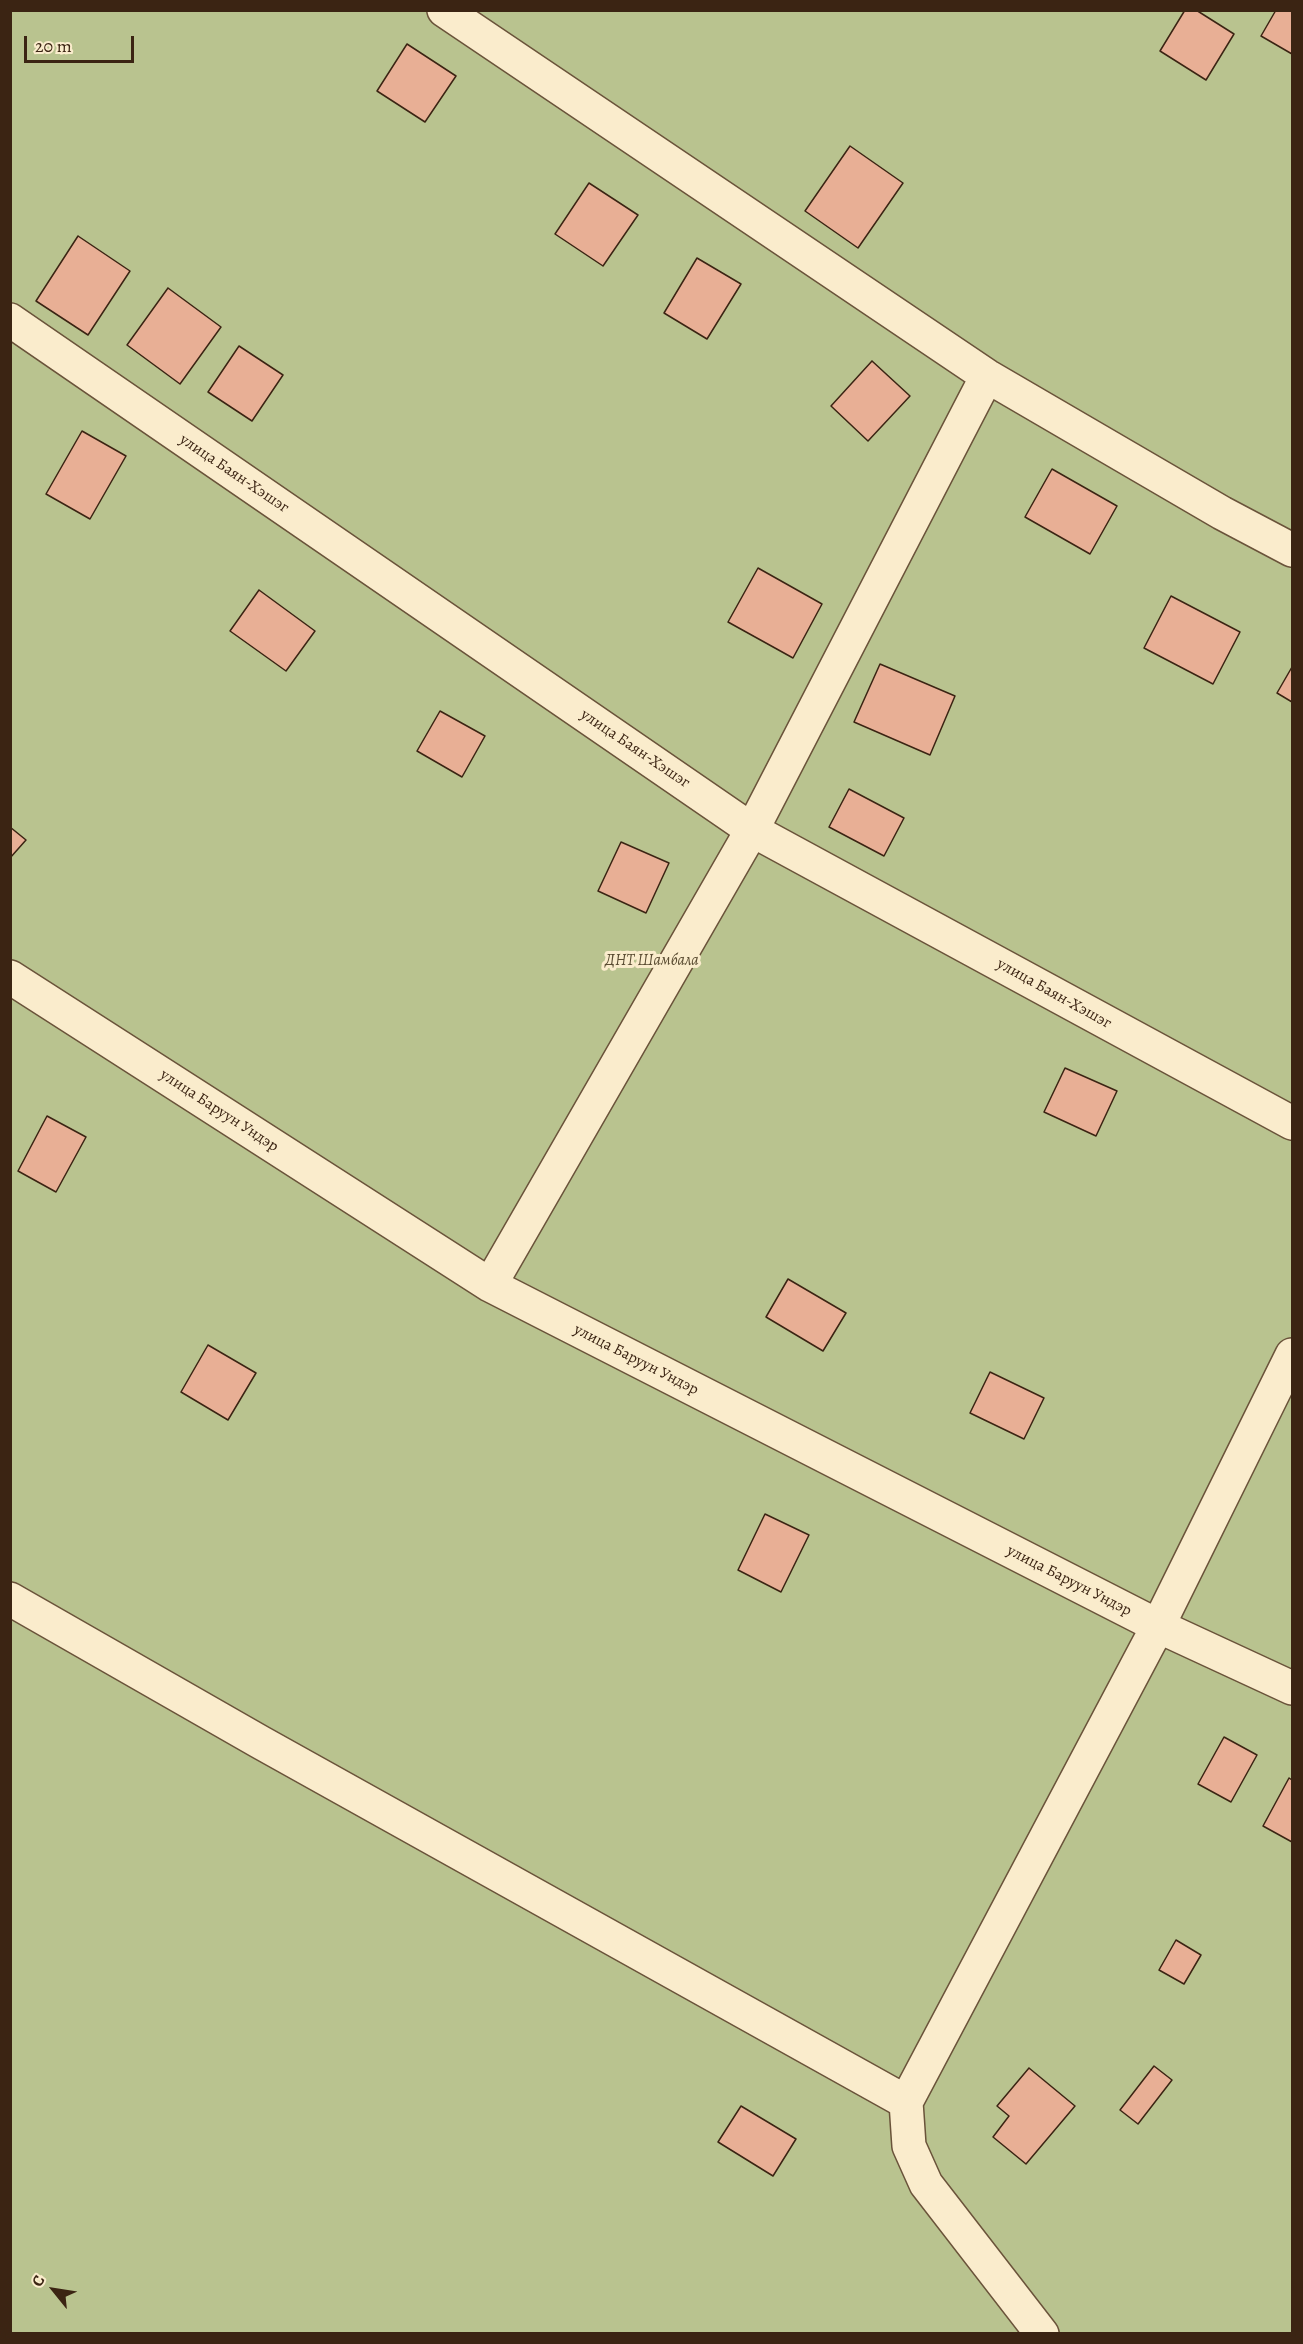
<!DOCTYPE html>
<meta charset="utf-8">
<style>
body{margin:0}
#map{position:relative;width:1303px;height:2344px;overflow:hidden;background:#f8e1b1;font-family:Alegreya,serif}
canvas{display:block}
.frame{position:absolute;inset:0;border:12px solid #3b2413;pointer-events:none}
.north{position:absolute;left:24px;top:2260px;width:60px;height:60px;-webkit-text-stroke:4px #faeccc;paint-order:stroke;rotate:300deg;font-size:16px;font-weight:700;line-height:24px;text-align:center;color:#3b2413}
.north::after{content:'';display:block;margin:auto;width:21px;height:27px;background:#3b2413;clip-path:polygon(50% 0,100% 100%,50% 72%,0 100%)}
.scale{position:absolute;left:24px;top:36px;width:110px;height:27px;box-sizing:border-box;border:3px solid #3b2413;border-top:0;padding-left:8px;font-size:18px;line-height:21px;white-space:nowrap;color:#3b2413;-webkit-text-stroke:4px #faeccc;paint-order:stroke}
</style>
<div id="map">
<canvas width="1303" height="2344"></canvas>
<div class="frame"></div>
<div class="north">С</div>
<div class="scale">20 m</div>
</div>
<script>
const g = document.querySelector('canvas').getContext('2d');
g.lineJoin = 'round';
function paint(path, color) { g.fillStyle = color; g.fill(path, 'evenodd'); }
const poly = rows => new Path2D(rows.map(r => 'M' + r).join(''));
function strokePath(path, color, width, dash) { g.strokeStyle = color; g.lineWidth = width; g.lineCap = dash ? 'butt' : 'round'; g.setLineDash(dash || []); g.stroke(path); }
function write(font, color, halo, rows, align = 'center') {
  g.font = font + ' Alegreya,serif'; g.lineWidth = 6; g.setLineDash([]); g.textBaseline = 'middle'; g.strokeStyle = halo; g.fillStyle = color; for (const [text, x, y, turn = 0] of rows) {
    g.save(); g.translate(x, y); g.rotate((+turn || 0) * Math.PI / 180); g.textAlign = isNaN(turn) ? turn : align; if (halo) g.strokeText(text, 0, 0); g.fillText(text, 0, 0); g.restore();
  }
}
paint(poly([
 [11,11,1292,11,1292,2333,11,2334]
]), '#b9c38f');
const building = poly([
 [1185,10,1196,10,1234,34,1206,80,1160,51,1185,10],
 [1276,10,1292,10,1292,54,1261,36,1276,10],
 [407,44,456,76,425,122,377,91,407,44],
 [850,146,903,183,858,248,805,211,850,146],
 [589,183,638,215,603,266,555,234,589,183],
 [78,236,130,271,88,335,36,301,78,236],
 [697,258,741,284,707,339,664,313,697,258],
 [168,288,221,327,180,384,127,345,168,288],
 [239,346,283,375,252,421,208,392,239,346],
 [872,361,910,396,868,441,831,406,872,361],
 [82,431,126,456,90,519,46,494,82,431],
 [1052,469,1117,506,1090,554,1025,517,1052,469],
 [758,568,822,604,793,658,728,622,758,568],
 [259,590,315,631,286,671,230,631,259,590],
 [1171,596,1240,632,1213,684,1144,648,1171,596],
 [880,664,955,696,930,755,854,722,880,664],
 [1292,667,1292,702,1277,693,1292,667],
 [440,711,485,736,462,777,417,751,440,711],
 [849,789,904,818,884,856,829,827,849,789],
 [10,827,26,840,10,858,10,827],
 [621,842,669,863,646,913,598,891,621,842],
 [1065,1068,1117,1091,1096,1136,1044,1112,1065,1068],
 [47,1116,86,1137,56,1192,18,1171,47,1116],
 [788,1279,846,1313,823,1351,766,1317,788,1279],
 [208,1345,256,1373,228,1420,181,1392,208,1345],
 [990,1372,1044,1398,1024,1439,970,1413,990,1372],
 [765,1514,809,1535,781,1592,738,1570,765,1514],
 [1224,1737,1257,1755,1231,1802,1198,1784,1224,1737],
 [1289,1778,1292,1780,1292,1842,1263,1826,1289,1778],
 [1176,1940,1201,1955,1184,1984,1159,1970,1176,1940],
 [1154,2066,1172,2080,1138,2124,1120,2110,1154,2066],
 [1029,2068,1075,2106,1026,2164,993,2137,1009,2116,997,2106,1029,2068],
 [741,2106,796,2139,773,2176,718,2142,741,2106]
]);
paint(building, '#e8af95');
strokePath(building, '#3b2413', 1.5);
const minor = poly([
 [444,10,987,376,1222,513,1292,550],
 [10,320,752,830,1292,1123],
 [10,977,490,1285,1158,1626,1292,1688],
 [490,1285,752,830,987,376],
 [10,1599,260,1742,906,2102],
 [1042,2334,926,2184,909,2146,906,2102,1158,1626,1292,1355]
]);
strokePath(minor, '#6a533a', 36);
strokePath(minor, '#faeccc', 33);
write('16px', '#3b2413', '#faeccc', [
 ["улица Баян-Хэшэг",234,474,34],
 ["улица Баян-Хэшэг",635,749,34],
 ["улица Баян-Хэшэг",1054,994,29],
 ["улица Баруун Ундэр",219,1111,33],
 ["улица Баруун Ундэр",636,1360,27],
 ["улица Баруун Ундэр",1069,1581,27]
]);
write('italic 16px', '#5a4c32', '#faeccc', [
 ["ДНТ Шамбала",652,961]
]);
</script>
